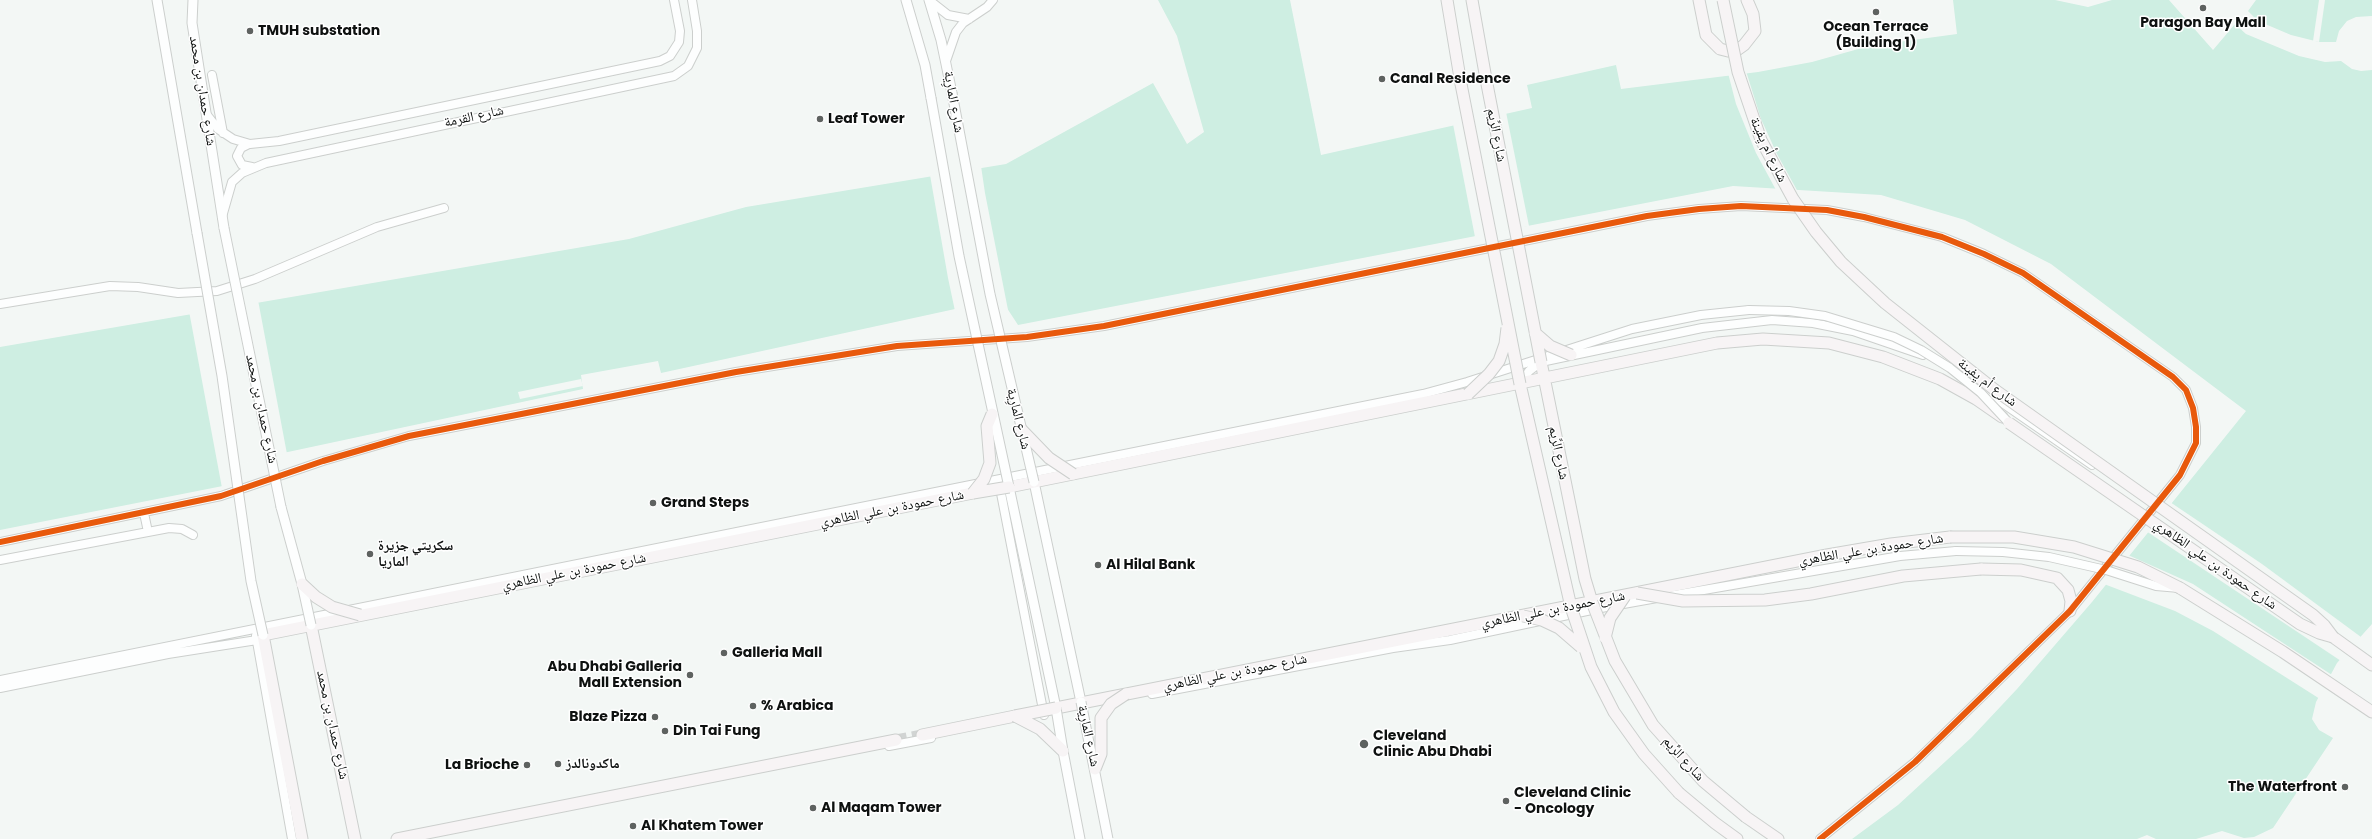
<!DOCTYPE html>
<meta charset="utf-8">
<style>
body{margin:0}
canvas{display:block;background:#f3f7f5}
</style>
<canvas width="2372" height="839"></canvas>
<script>
const g = document.querySelector('canvas').getContext('2d');
g.lineJoin = 'round';
function paint(path, color) { g.fillStyle = color; g.fill(path, 'evenodd'); }
const poly = rows => new Path2D(rows.map(r => 'M' + r).join(''));
function strokePath(path, color, width, dash) { g.strokeStyle = color; g.lineWidth = width; g.lineCap = dash ? 'butt' : 'round'; g.setLineDash(dash || []); g.stroke(path); }
function write(font, color, halo, rows, align = 'center') {
  g.font = font + ' Poppins,"Noto Naskh Arabic",sans-serif'; g.lineWidth = 3; g.setLineDash([]); g.textBaseline = 'middle'; g.strokeStyle = halo; g.fillStyle = color; for (const [text, x, y, turn = 0] of rows) {
    g.save(); g.translate(x, y); g.rotate((+turn || 0) * Math.PI / 180); g.textAlign = isNaN(turn) ? turn : align; if (halo) g.strokeText(text, 0, 0); g.fillText(text, 0, 0); g.restore();
  }
}
paint(poly([
 [1158,0,1290,0,1321,155,1532,108,1527,85,1616,65,1621,89,1758,72,1812,62,1869,46,1957,34,1953,0,2055,0,2088,7,2112,0,2169,0,2213,50,2235,24,2246,34,2299,56,2325,62,2341,61,2352,69,2361,71,2372,70,2372,624,2337,663,2316,702,2312,719,2319,730,2333,738,2273,828,2254,837,2244,838,2222,831,2196,839,2156,839,2147,835,2137,839,1852,839,1898,805,1971,738,2017,689,2092,602,2246,411,2051,264,1965,220,1881,195,1733,186,1018,325,1001,299,661,373,658,361,581,375,583,389,241,462,243,482,0,530,0,347,629,239,746,207,1006,164,1153,83,1187,144,1204,132,1177,36],
 [2256,0,2372,0,2372,16,2356,17,2347,21,2339,31,2336,42,2319,42,2291,35,2258,21,2248,11]
]), '#ceeee2');
paint(poly([
 [2319,0,2325,0,2319,42,2313,41],
 [1746,71,1761,119,1777,154,1798,192,1776,190,1756,153,1736,104,1728,73],
 [1506,112,1529,226,1475,237,1453,124],
 [981,166,985,193,1009,315,1000,301,955,311,948,278,930,175],
 [258,300,287,454,243,463,245,484,222,488,189,311],
 [581,379,583,386,520,399,518,392],
 [2170,502,2262,564,2361,637,2341,661,2146,531],
 [2128,555,2193,584,2332,675,2320,699,2213,631,2175,611,2104,584]
]), '#f3f7f5');
strokePath(poly([
 [896,740,922,735]
]), '#d1d4d3', 11, [11, 5.5]);
const minor = poly([
 [929,0,948,15,969,19],
 [946,61,956,32,963,23,987,7,993,0],
 [212,75,223,133],
 [207,115,218,129,233,139,250,144,279,141,660,61,670,56,679,42,680,31,674,0],
 [249,144,241,148,237,156,242,165,252,167],
 [222,217,232,182,242,173,266,163,674,76,688,66,697,48,697,31,692,0],
 [0,304,110,286,138,287,178,293,217,291,255,279,377,227,444,208],
 [1972,382,2092,465],
 [1520,384,1529,371,1541,362,1702,328,1772,320,1813,323,1853,331,1923,355],
 [999,483,1044,715],
 [144,513,148,532],
 [0,542,221,496,323,461,409,436,736,372,897,346,1027,337,1104,326,1647,216,1699,209,1741,206,1827,210,1864,217,1942,237,1984,254,2023,273,2173,377,2186,390,2193,408,2196,427,2196,443,2180,475,2070,611,1915,762,1820,839],
 [0,560,169,528,182,529,193,535],
 [1669,596,1900,556,1956,551],
 [256,636,292,839],
 [0,680,1423,394,1467,382,1632,329,1701,315,1749,310],
 [0,688,168,654,257,640],
 [1152,694,1393,648,1450,640,1601,608,1657,598],
 [889,746,931,738]
]);
const tertiary = poly([
 [157,0,197,233],
 [193,0,192,23,224,228],
 [906,0,925,65,931,98],
 [929,0,941,40,952,93],
 [1034,482,1081,702],
 [1009,487,1056,708],
 [281,507,302,584],
 [1063,751,1080,839]
]);
const secondary = poly([
 [1447,0,1461,84],
 [1472,0,1486,79],
 [1699,0,1706,35,1720,49,1728,51,1737,50,1744,45,1755,31,1753,14,1747,0],
 [1541,362,1585,579,1592,602],
 [1520,384,1571,607],
 [1009,487,1717,343,1763,339,1829,343,1883,357,1940,379,1976,399,2002,417],
 [1981,569,2021,570,2057,578,2068,590,2071,601,2070,611],
 [2180,588,2283,652,2372,712],
 [311,625,355,839],
 [2333,637,2372,665],
 [1056,708,1827,555,1891,544,1950,537],
 [922,735,1015,716],
 [1679,793,1715,823,1737,839],
 [1746,817,1778,839],
 [302,839,263,635,973,493],
 [397,839,896,740]
]);
strokePath(minor, '#cccfcd', 10);
strokePath(tertiary, '#cccfcd', 11);
strokePath(secondary, '#cccfcd', 13);
strokePath(minor, '#fdfefe', 8);
strokePath(tertiary, '#fdfefe', 9);
strokePath(secondary, '#f7f4f5', 11);
const minorBridge = poly([
 [1749,310,1789,311,1825,316,1894,337,1921,350,1950,368,1981,393,2009,423],
 [1956,551,2003,552,2049,557,2106,570,2156,586,2179,588]
]);
const tertiaryBridge = poly([
 [952,93,990,294,1034,482],
 [931,98,959,256,1009,487],
 [224,228,281,507],
 [197,233,222,376,251,581,263,635],
 [302,584,311,625],
 [1081,702,1108,839],
 [1056,708,1063,751]
]);
const secondaryBridge = poly([
 [1723,0,1738,72,1761,140,1793,199,1816,232,1841,262,1885,303,1995,390,2313,615,2324,625,2333,637],
 [1486,79,1541,362],
 [1461,84,1520,384],
 [1535,333,1550,346,1571,355],
 [1468,394,1489,374,1499,361,1505,344,1507,328],
 [2009,423,2300,624,2319,633,2333,637],
 [1020,428,1049,458,1073,474],
 [973,493,984,479,990,463,987,426,992,414],
 [973,493,1009,487],
 [1950,537,2014,537,2074,547,2138,567,2180,588],
 [302,584,316,597,332,607,360,615],
 [1637,593,1683,601,1765,600,1811,594,1903,576,1981,569],
 [1592,602,1615,661,1653,725,1703,781,1746,817],
 [1571,607,1591,667,1614,712,1644,754,1679,793],
 [1523,616,1542,620,1559,628,1581,647],
 [1605,638,1610,618,1625,596],
 [1015,716,1040,729,1063,751],
 [1015,716,1056,708],
 [1095,769,1101,754,1101,718,1111,704,1126,694]
]);
strokePath(minorBridge, '#cccfcd', 10, []);
strokePath(tertiaryBridge, '#cccfcd', 11, []);
strokePath(secondaryBridge, '#cccfcd', 13, []);
strokePath(minorBridge, '#fdfefe', 8);
strokePath(tertiaryBridge, '#fdfefe', 9);
strokePath(secondaryBridge, '#f7f4f5', 11);
strokePath(poly([
 [0,542,221,496,323,461,409,436,736,372,897,346,1027,337,1104,326,1647,216,1699,209,1741,206,1827,210,1864,217,1942,237,1984,254,2023,273,2173,377,2186,390,2193,408,2196,427,2196,443,2180,475,2070,611,1915,762,1820,839]
]), '#e8590c', 6);
for (const [x, y, r, color] of [
 [2203,8,4,"#5e6260"],
 [1876,12,4,"#5e6260"],
 [250,31,4,"#5e6260"],
 [1382,79,4,"#5e6260"],
 [820,119,4,"#5e6260"],
 [653,503,4,"#5e6260"],
 [370,554,4,"#5e6260"],
 [1098,565,4,"#5e6260"],
 [724,653,4,"#5e6260"],
 [690,675,4,"#5e6260"],
 [753,706,4,"#5e6260"],
 [655,717,4,"#5e6260"],
 [665,731,4,"#5e6260"],
 [1364,744,5,"#5e6260"],
 [558,764,4,"#5e6260"],
 [527,765,4,"#5e6260"],
 [2345,787,4,"#5e6260"],
 [1506,801,4,"#5e6260"],
 [813,808,4,"#5e6260"],
 [633,826,4,"#5e6260"]
]) { const dot = new Path2D(); dot.arc(x, y, r, 0, 2 * Math.PI); g.fillStyle = color; g.fill(dot); strokePath(dot, '#fff', 1.5); }
write('bold 14px', '#0e1110', '#fff', [
 ["Paragon Bay Mall",2203,23,"center"],
 ["Ocean Terrace",1876,27,"center"],
 ["(Building 1)",1876,43,"center"],
 ["TMUH substation",258,31],
 ["Canal Residence",1390,79],
 ["Leaf Tower",828,119],
 ["Grand Steps",661,503],
 ["سكريتي جزيرة",378,546],
 ["الماريا",378,562],
 ["Al Hilal Bank",1106,565],
 ["Galleria Mall",732,653],
 ["Abu Dhabi Galleria",682,667,"right"],
 ["Mall Extension",682,683,"right"],
 ["% Arabica",761,706],
 ["Blaze Pizza",647,717,"right"],
 ["Din Tai Fung",673,731],
 ["Cleveland",1373,736],
 ["Clinic Abu Dhabi",1373,752],
 ["ماكدونالدز",566,764],
 ["La Brioche",519,765,"right"],
 ["The Waterfront",2337,787,"right"],
 ["Cleveland Clinic",1514,793],
 ["- Oncology",1514,809],
 ["Al Maqam Tower",821,808],
 ["Al Khatem Tower",641,826]
], 'left');
write('14px', '#0e1110', '#fff', [
 ["شارع حمدان بن محمد",202,91,81],
 ["شارع المارِية",953,102,80],
 ["شارع القرمة",474,117,-12],
 ["شارع الرِّيم",1496,135,79],
 ["شارع أم يِفينة",1768,150,65],
 ["شارع أم يِفينة",1987,383,37],
 ["شارع حمدان بن محمد",261,409,78],
 ["شارع المارِية",1018,419,76],
 ["شارع الرِّيم",1558,453,78],
 ["شارع حمودة بن علي الظاهري",892,509,-11],
 ["شارع حمودة بن علي الظاهري",1871,550,-9],
 ["شارع حمودة بن علي الظاهري",2215,565,35],
 ["شارع حمودة بن علي الظاهري",574,572,-11],
 ["شارع حمودة بن علي الظاهري",1553,610,-11],
 ["شارع حمودة بن علي الظاهري",1235,673,-11],
 ["شارع حمدان بن محمد",332,725,78],
 ["شارع المارِية",1088,736,78],
 ["شارع الرِّيم",1683,759,48]
]);
</script>
